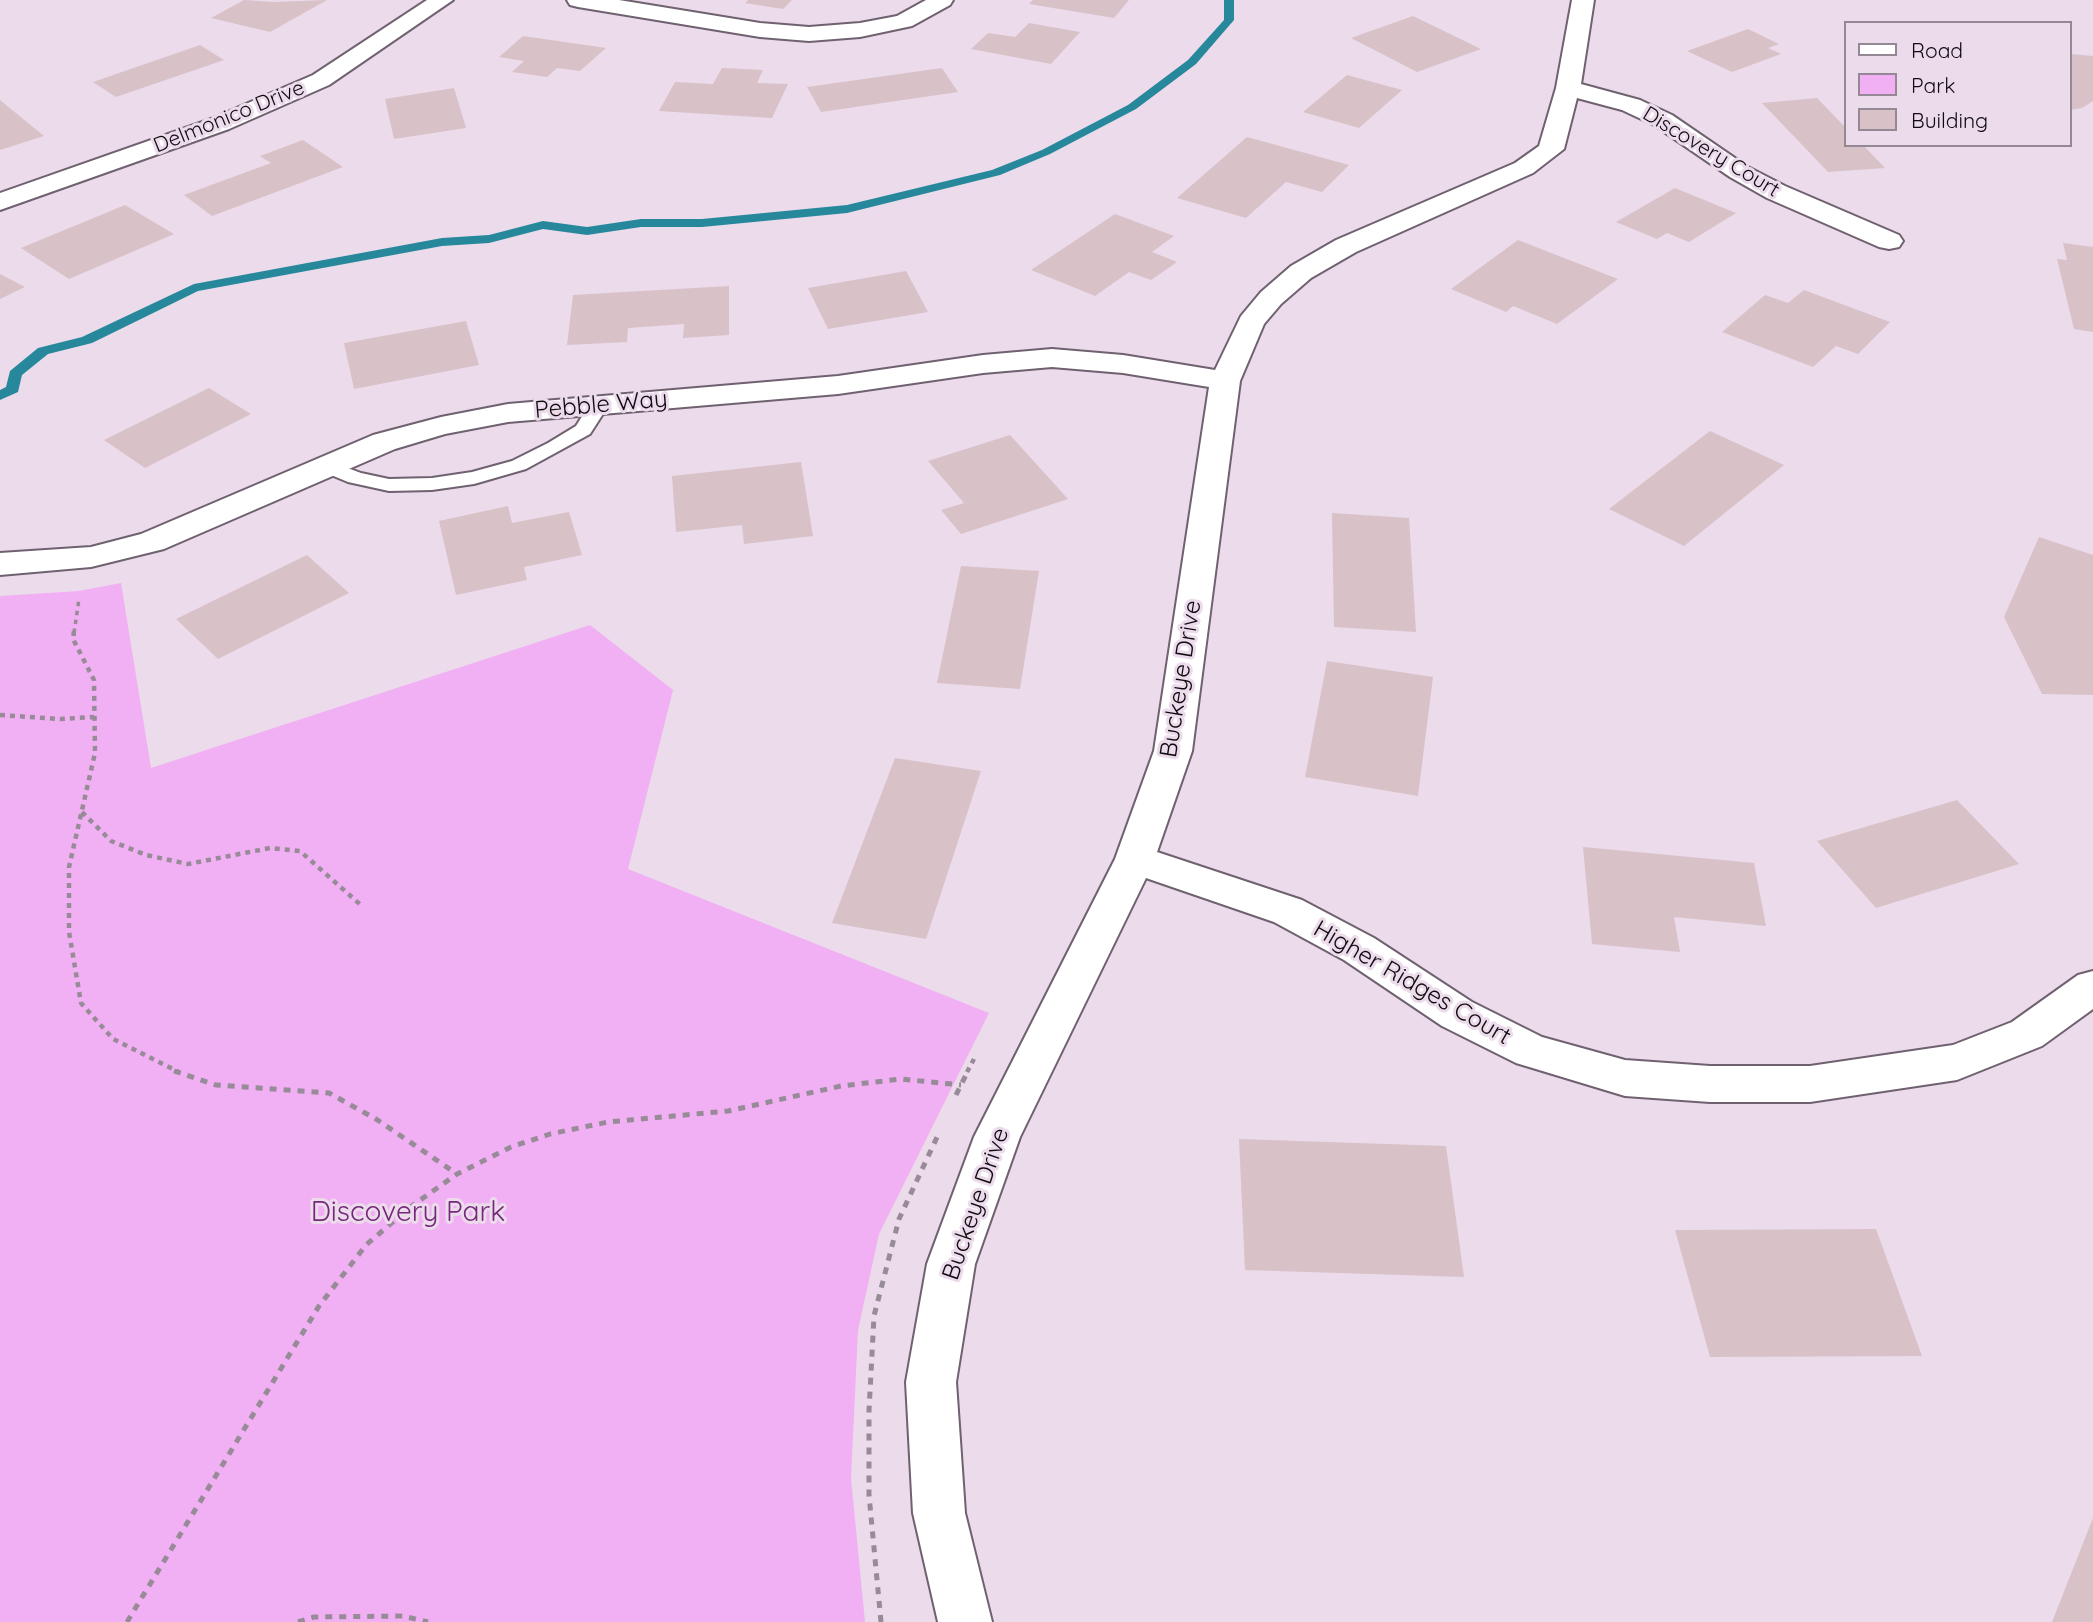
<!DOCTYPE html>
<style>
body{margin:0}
#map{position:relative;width:2093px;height:1622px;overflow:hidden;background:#ebdbeb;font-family:Quicksand,sans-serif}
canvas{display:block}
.legend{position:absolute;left:1844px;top:21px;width:228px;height:126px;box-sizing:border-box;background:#ebdbeb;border:2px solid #948894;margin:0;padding:9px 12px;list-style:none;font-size:21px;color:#110b11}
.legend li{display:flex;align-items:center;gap:14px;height:35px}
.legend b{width:35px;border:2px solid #948894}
</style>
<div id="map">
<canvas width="2093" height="1622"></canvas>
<ul class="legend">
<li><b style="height:9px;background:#fff"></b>Road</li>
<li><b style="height:19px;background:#f1b0f3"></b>Park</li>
<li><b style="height:19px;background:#d9c1c8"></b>Building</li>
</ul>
</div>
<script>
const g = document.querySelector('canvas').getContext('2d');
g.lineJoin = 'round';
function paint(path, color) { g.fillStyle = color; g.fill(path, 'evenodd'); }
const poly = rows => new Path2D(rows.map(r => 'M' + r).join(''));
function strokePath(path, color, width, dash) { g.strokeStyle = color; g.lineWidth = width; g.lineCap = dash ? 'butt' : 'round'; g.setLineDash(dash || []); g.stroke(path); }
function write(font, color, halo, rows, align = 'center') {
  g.font = font + ' Quicksand,sans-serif'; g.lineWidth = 6; g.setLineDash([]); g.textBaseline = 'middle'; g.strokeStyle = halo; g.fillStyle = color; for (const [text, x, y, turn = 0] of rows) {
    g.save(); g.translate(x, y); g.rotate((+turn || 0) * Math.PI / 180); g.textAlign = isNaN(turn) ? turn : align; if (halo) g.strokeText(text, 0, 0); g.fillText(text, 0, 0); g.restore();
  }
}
paint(poly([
 [121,583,151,768,590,625,673,690,628,869,989,1013,879,1234,858,1330,851,1478,865,1622,0,1622,0,596,79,591]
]), '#f1b0f3');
paint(poly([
 [1224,0,1234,0,1234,20,1196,64,1136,109,1050,154,1000,175,847,213,702,227,641,227,587,235,543,229,489,243,442,246,198,291,92,343,48,354,22,375,18,392,0,400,0,390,6,387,10,371,38,348,82,337,194,284,442,238,489,235,543,221,587,227,641,219,702,219,847,205,992,170,1042,150,1128,105,1188,60,1224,20,1224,0]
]), '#27889c');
paint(poly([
 [244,0,274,2,327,0,270,32,211,18],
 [748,0,792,0,783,9,745,3],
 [1033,0,1129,0,1114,18,1029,4],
 [1413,16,1481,49,1417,72,1351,38],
 [1029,23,1080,32,1051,64,971,49,988,33,1015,37],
 [1748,29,1779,44,1768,48,1781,54,1732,72,1687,51],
 [523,36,606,48,580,71,557,68,547,77,512,72,524,61,499,57],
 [200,45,224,60,116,97,93,82],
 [2070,54,2093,56,2093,101,2082,108,2070,110],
 [722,68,763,70,757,83,788,84,772,118,659,111,675,82,713,84],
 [942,68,958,92,821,112,807,87],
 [1347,75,1402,90,1359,128,1303,112],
 [454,88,466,128,394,139,385,99],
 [1817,98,1846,128,1846,145,1863,145,1885,168,1828,172,1762,103],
 [0,100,44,136,0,150],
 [1247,137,1349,165,1322,192,1286,182,1246,218,1177,198],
 [303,140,343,167,212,216,184,195,271,163,260,156],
 [1675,188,1736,213,1689,242,1667,233,1657,239,1616,222],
 [125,205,174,234,69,279,21,248],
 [1115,214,1174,236,1152,252,1177,262,1151,280,1129,272,1095,296,1031,270],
 [1518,240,1618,279,1557,324,1513,306,1506,312,1451,289],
 [2063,243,2093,247,2093,332,2074,329,2057,259,2067,260],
 [906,271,928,312,828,329,808,288],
 [0,274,25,287,0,299],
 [729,286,729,335,683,338,684,324,628,328,627,342,567,345,573,295],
 [1804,290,1890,322,1858,354,1836,346,1813,367,1722,332,1765,295,1788,303],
 [466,321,479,365,354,389,344,343],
 [209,388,251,414,145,468,104,440],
 [1710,431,1784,465,1684,546,1609,509],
 [1010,435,1068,499,961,534,941,510,964,503,928,461],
 [801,462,813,536,744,544,742,525,676,532,672,476],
 [508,506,512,523,569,512,582,555,524,567,527,580,456,595,439,521],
 [1332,513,1409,518,1416,632,1334,627],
 [2039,537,2093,555,2093,695,2042,694,2004,617],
 [307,555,349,593,218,659,176,619],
 [961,566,1039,571,1020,689,937,683],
 [1327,661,1433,677,1418,796,1305,777],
 [895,758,981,771,926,939,832,923],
 [1957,800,2019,864,1876,908,1817,841],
 [1583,847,1754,863,1766,926,1674,917,1680,952,1592,944],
 [1239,1139,1446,1146,1464,1277,1245,1270],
 [1876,1229,1922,1356,1710,1357,1675,1230],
 [2093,1518,2093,1622,2052,1622]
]), '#d9c1c8');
const service = poly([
 [598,400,608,406,590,434,526,469,474,484,432,490,389,491,348,482,319,470,316,466,319,462,326,460,361,473,389,479,432,478,472,472,512,461,548,443,576,426,591,402,598,400]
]);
const minor = poly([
 [567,0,619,0,760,23,809,27,860,23,897,16,926,0,953,0,950,5,912,26,860,37,809,41,760,37,578,7,570,5,567,0],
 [1572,0,1594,0,1581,84,1640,100,1672,115,1748,167,1785,186,1899,235,1903,241,1899,247,1889,249,1879,247,1767,198,1730,177,1654,125,1622,110,1577,98,1564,149,1533,173,1356,252,1311,278,1281,304,1264,324,1240,381,1192,751,1157,852,1302,900,1374,938,1472,1002,1542,1037,1625,1060,1710,1066,1810,1066,1953,1045,2012,1022,2078,975,2093,971,2093,1009,2042,1046,1957,1080,1810,1102,1710,1102,1625,1096,1516,1063,1442,1026,1344,960,1274,922,1146,878,1020,1137,975,1264,956,1382,965,1513,992,1622,938,1622,913,1513,906,1382,927,1264,974,1137,1115,859,1154,751,1209,387,1123,373,1052,367,983,373,838,394,508,422,445,434,395,449,164,549,91,567,0,575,0,553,91,547,141,534,373,435,441,417,508,404,838,376,983,355,1052,349,1123,355,1215,370,1241,316,1261,292,1291,266,1336,240,1515,163,1539,146,1556,88,1572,0]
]);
const tertiary = poly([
 [427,0,453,0,329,85,229,129,0,210,0,193,211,119,313,75,427,0]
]);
strokePath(service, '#6f616f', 4);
strokePath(minor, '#6f616f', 4);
strokePath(tertiary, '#6f616f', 4);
strokePath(poly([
 [74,633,79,599]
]), '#978b97', 3.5, [4.5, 4.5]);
strokePath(poly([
 [74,631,73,639,94,680,95,753,69,867,69,932,81,1003,113,1039,179,1072],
 [0,715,60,719,94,717],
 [82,812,111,841,146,855,188,864,270,848,300,851,363,907],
 [967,1072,974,1059]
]), '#978b97', 4.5, [5, 5]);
strokePath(poly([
 [174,1071,216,1085,329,1093,376,1119,457,1174],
 [956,1095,968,1071],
 [127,1622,319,1306,366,1245,409,1208,457,1174,511,1147,550,1134,608,1122,728,1111,841,1086,901,1079,961,1085],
 [298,1622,314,1617,403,1616,428,1622],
 [881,1622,869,1495,869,1411,874,1316,899,1219,938,1135]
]), '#978b97', 5, [7, 7]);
paint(service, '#fff');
paint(minor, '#fff');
paint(tertiary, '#fff');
write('21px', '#110b11', '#ebdbeb', [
 ["Delmonico Drive",229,117,-22],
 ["Discovery Court",1711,152,31]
]);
write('24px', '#110b11', '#ebdbeb', [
 ["Pebble Way",601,405,-5],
 ["Buckeye Drive",1181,679,-81],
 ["Higher Ridges Court",1412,983,30],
 ["Buckeye Drive",976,1204,-71]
]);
write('28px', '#75287a', '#ebdbeb', [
 ["Discovery Park",408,1213]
]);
</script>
